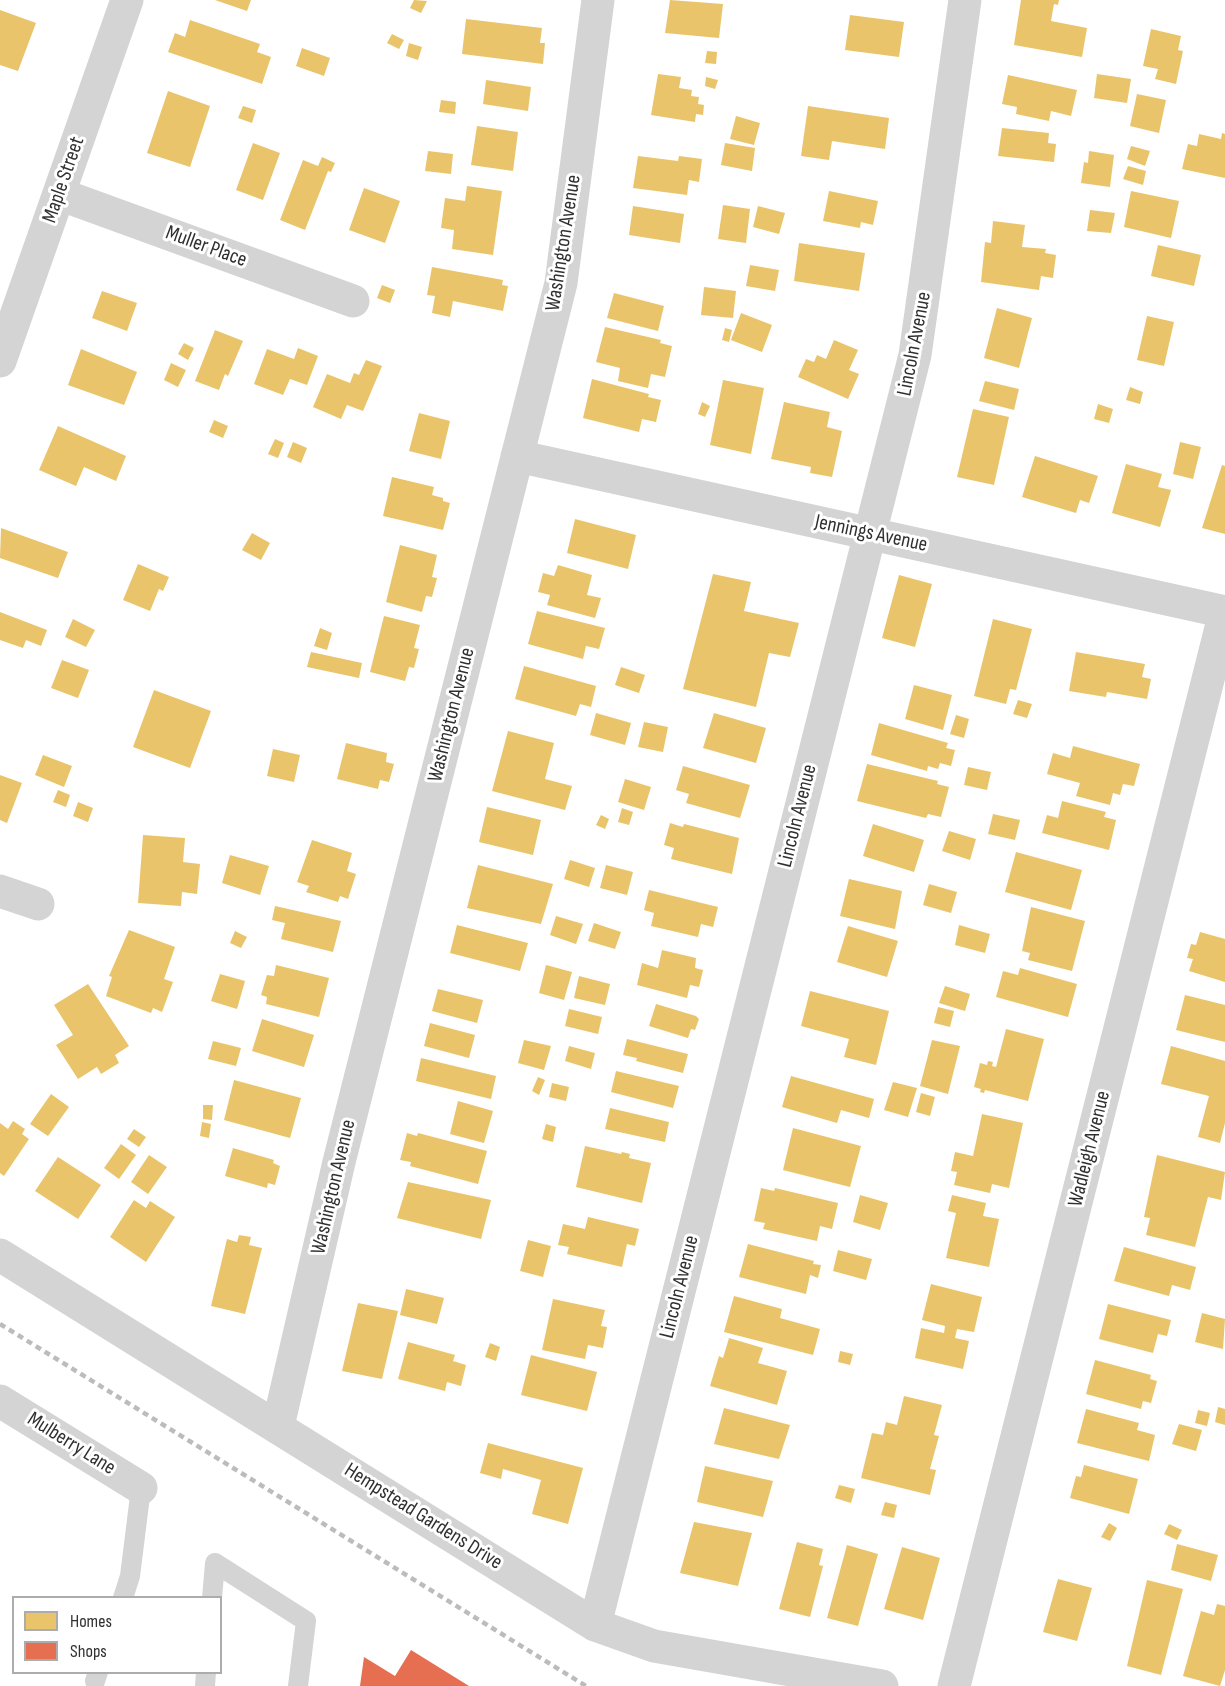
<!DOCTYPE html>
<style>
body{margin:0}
#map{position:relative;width:1225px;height:1686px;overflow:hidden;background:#fff;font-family:"Sofia Sans Condensed",sans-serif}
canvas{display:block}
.legend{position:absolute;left:12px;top:1596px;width:210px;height:78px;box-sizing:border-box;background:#fff;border:2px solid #acacac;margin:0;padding:8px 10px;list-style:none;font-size:18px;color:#303030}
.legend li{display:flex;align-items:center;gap:12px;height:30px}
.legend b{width:30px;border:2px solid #acacac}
</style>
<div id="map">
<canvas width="1225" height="1686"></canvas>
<ul class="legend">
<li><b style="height:16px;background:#e9c46a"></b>Homes</li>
<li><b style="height:16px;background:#e76f51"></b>Shops</li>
</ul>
</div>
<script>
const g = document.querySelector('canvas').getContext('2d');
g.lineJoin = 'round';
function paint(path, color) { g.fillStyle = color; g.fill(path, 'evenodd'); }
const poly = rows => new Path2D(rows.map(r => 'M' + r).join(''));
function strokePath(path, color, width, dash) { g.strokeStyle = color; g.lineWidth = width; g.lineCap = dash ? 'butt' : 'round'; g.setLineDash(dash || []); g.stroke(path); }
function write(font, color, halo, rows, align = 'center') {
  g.font = font + ' "Sofia Sans Condensed",sans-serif'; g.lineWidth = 6; g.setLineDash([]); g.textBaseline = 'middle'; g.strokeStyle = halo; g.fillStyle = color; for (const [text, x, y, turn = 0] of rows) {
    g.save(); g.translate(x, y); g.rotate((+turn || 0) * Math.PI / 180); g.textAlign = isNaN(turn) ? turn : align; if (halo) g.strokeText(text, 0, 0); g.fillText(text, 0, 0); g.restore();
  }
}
paint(poly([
 [215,0,251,0,247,11],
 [414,0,427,1,421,13,410,8],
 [670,0,723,4,719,38,665,33],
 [1021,0,1059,0,1058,5,1054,4,1051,21,1087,28,1082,57,1014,45],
 [0,10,36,23,18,71,0,65],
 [850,15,904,22,899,57,845,50],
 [466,19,542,28,540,43,545,43,543,64,462,54],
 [190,20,260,44,257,52,271,57,262,84,168,52,175,33,185,37],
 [1151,29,1181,36,1178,50,1183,51,1176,84,1155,79,1158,69,1143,66],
 [392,34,404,40,399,49,387,43],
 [409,43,422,47,418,60,406,56],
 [302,48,330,58,324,76,296,66],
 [707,51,717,52,716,64,705,63],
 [658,74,681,77,679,88,692,90,691,96,699,97,698,104,704,105,703,115,696,114,695,122,651,115],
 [1097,74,1131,79,1127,103,1094,98],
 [1008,75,1077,90,1071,116,1051,111,1049,121,1016,114,1017,107,1002,104],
 [706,77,718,80,715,89,705,86],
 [486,80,531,87,528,111,483,104],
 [168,91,210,106,190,167,147,153],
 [1137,94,1166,100,1159,133,1130,126],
 [441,100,456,102,455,114,439,112],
 [243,106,256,110,252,123,238,118],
 [808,106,889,118,885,149,832,141,829,160,801,156],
 [736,116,760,123,754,145,730,139],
 [477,126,518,132,513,171,471,165],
 [1002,128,1049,133,1048,143,1056,144,1054,162,998,156],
 [1222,133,1225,134,1225,178,1182,169,1188,144,1197,146,1199,134,1221,139],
 [253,143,280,153,263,200,236,190],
 [725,143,755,148,752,171,721,165],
 [1131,146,1150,151,1145,166,1127,159],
 [428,151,453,154,451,174,425,171],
 [1089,151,1114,155,1110,187,1081,183,1084,162,1088,163],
 [638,156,678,161,679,156,702,159,699,182,689,180,687,195,633,188],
 [322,157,335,163,331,172,328,171,305,230,280,220,303,160,318,166],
 [1128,166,1146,171,1143,185,1123,179],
 [467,186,502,191,493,255,452,249,454,230,441,228,445,198,465,201],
 [364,188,400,201,385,243,349,230],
 [829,191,878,201,873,225,861,222,860,228,823,221],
 [1131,191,1179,201,1171,238,1124,227],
 [723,205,750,209,746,243,718,239],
 [633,206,684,214,680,243,629,235],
 [758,206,785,213,779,234,753,227],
 [1090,210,1115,213,1111,233,1087,231],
 [993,221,1025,225,1022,247,1046,249,1045,253,1056,255,1053,278,1041,276,1039,290,981,282,985,242,991,243],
 [799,243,865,253,859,291,794,281],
 [1158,245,1201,255,1194,286,1151,276],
 [750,265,779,270,775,291,746,286],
 [432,267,503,280,502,285,508,286,503,311,453,301,450,317,432,313,435,296,427,295],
 [382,285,395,290,390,303,377,298],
 [704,287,736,291,733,318,701,315],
 [102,291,137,303,127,331,92,318],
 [614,293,664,306,658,331,607,318],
 [997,308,1032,318,1019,368,984,358],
 [741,313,772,325,762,352,731,340],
 [1147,316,1174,322,1164,366,1137,360],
 [605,327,661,340,660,343,672,346,665,377,651,374,648,388,618,381,620,368,596,362],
 [725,328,732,330,729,342,722,340],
 [215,330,243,341,228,376,225,374,219,390,195,381],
 [834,340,858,350,849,370,859,374,848,399,798,377,806,359,814,362,817,355,826,359],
 [184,343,194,348,188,360,178,354],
 [298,348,318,356,307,385,290,379,283,395,254,384,267,349,294,359],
 [81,349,137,372,124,405,68,385],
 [366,360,382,366,363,411,347,405,341,419,313,407,327,374,350,383,354,373,359,375],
 [171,363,186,370,178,387,164,380],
 [592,379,649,394,648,397,661,400,656,422,642,419,639,432,583,418],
 [723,380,764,388,751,454,710,445],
 [985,381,1019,389,1014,410,979,401],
 [1130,387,1143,392,1140,404,1126,400],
 [702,402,710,406,705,417,698,414],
 [784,402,830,412,827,427,842,431,832,477,810,473,811,467,771,459],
 [1098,404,1113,409,1109,423,1094,419],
 [973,409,1009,417,994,485,957,477],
 [419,413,450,421,441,459,409,451],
 [214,420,228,426,223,438,209,432],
 [58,426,126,456,116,481,84,467,76,486,39,470],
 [275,439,284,443,278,458,268,454],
 [293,442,307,448,301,463,287,457],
 [1180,442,1201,447,1193,479,1173,474],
 [1035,456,1098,476,1089,503,1080,500,1076,513,1022,497],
 [1126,464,1162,474,1158,487,1171,490,1160,527,1112,513],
 [1222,465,1225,466,1225,534,1202,528],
 [392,477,434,487,432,495,443,498,443,501,450,503,443,530,383,516],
 [575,519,636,535,628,569,567,553],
 [1,528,68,552,58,578,0,558],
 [252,533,270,543,261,560,242,550],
 [400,545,437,555,432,577,437,578,432,597,426,596,422,612,386,602],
 [138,564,169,577,163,591,159,589,150,611,123,600],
 [558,565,592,575,587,595,601,598,595,618,547,605,550,595,538,592,543,573,554,576],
 [713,574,751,582,744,611,799,623,790,657,769,653,756,707,683,689],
 [899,575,932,584,915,647,882,638],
 [537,611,605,628,599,649,586,646,583,659,528,644],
 [0,612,47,630,41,646,26,640,23,648,0,640],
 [384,616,420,625,414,648,419,649,414,668,409,667,405,681,370,672],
 [73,619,95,630,86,647,65,637],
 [993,619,1032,629,1016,690,1010,689,1006,704,974,696],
 [320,628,332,633,327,650,314,646],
 [311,652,362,663,359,678,307,667],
 [1076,652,1145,664,1142,677,1151,679,1147,699,1107,692,1106,697,1069,691],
 [62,660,89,670,78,698,51,688],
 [524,666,596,686,591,707,580,704,576,716,515,699],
 [621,667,645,675,639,693,615,685],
 [914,685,952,695,943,730,905,719],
 [154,690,211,711,190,768,133,747],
 [1018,700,1032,704,1027,718,1013,714],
 [596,713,631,723,625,745,590,735],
 [714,713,766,728,756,763,703,748],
 [956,715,969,719,964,738,950,734],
 [644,722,668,727,663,752,638,747],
 [879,723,948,743,946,748,955,750,951,766,940,763,938,769,928,766,927,771,871,755],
 [508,731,554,743,545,779,572,786,565,810,492,791],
 [346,743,387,753,386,762,394,764,389,782,380,780,378,789,337,779],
 [1073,746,1140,764,1134,786,1123,784,1120,795,1113,793,1110,805,1076,796,1080,783,1047,774,1053,753,1070,758],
 [273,749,300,755,294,782,267,776],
 [43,755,72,766,64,787,35,775],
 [867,764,938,781,937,784,949,787,941,817,928,814,926,818,857,801],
 [683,766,750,785,740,818,686,803,689,794,676,790],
 [968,767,991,772,987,790,964,785],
 [0,775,22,783,7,823,0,820],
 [625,779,651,787,644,810,618,802],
 [58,790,70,795,66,807,53,802],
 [1062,801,1106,812,1104,817,1116,820,1109,850,1042,833,1047,815,1058,818],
 [78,802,93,808,88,822,73,816],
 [487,807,541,820,533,855,479,842],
 [622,808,633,812,629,825,618,822],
 [993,814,1020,820,1015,840,988,834],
 [601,815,609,819,605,829,596,825],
 [670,823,683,827,684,824,739,838,732,874,671,859,674,848,664,845],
 [873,824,924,840,914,872,863,856],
 [949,831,976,839,970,860,942,851],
 [143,835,185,838,183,862,200,864,197,894,182,892,181,906,138,903],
 [312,840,352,853,347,871,356,874,348,899,340,896,338,902,306,892,309,886,297,882],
 [1016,852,1082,870,1071,910,1005,892],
 [230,855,269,866,260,895,222,883],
 [570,860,595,868,589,887,564,879],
 [478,865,553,884,541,924,467,908],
 [606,865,633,872,627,895,600,888],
 [849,879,902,891,895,929,840,916],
 [929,884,957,892,951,913,923,905],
 [649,890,718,907,713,927,701,924,698,937,651,926,654,913,644,910],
 [275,906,341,921,333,952,281,939,285,923,272,920],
 [1031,907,1085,921,1072,971,1028,960,1030,953,1022,951],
 [556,916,583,924,576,944,550,935],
 [594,923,621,932,615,949,588,941],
 [457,925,528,943,520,971,450,953],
 [959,925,990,934,985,953,955,945],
 [848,926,898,941,887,977,837,962],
 [129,930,175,947,164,979,173,982,162,1012,153,1008,151,1013,106,996,112,977,109,976],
 [235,931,247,937,241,948,230,943],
 [1200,932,1225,939,1225,982,1189,971,1193,959,1187,958,1191,944,1196,945],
 [662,950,696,958,695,968,703,970,699,987,690,985,687,998,637,985,642,963,658,968],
 [276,965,329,978,319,1017,266,1004,267,997,261,995,267,975,274,976],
 [546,965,572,972,564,1000,539,993],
 [1020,968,1077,984,1068,1017,996,997,1003,971,1018,975],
 [220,974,245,981,237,1009,211,1001],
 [579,976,610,984,605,1005,574,998],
 [88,984,129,1046,115,1055,119,1063,101,1074,97,1067,78,1079,56,1045,73,1035,54,1005],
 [945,986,970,994,965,1011,939,1003],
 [438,989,483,1000,477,1023,432,1011],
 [810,991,889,1011,876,1065,844,1057,849,1039,801,1026],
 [1185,995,1225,1005,1225,1042,1176,1030],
 [656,1004,696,1016,699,1019,695,1030,691,1029,688,1038,649,1026],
 [938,1007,954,1011,950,1027,934,1023],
 [569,1009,602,1017,598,1034,565,1026],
 [262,1019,314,1035,304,1067,252,1051],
 [430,1023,475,1035,469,1058,424,1046],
 [1006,1029,1044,1039,1028,1101,985,1090,984,1093,980,1092,981,1089,974,1087,980,1063,987,1065,988,1061,993,1062,992,1066,996,1067],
 [627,1039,688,1054,683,1073,636,1061,637,1058,623,1055],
 [524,1040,551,1046,544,1070,518,1063],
 [932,1040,960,1046,948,1094,920,1086],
 [213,1041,241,1048,236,1066,208,1059],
 [569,1046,595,1053,591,1069,565,1061],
 [1171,1046,1225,1061,1225,1123,1220,1143,1198,1137,1209,1096,1161,1084],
 [421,1058,496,1076,491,1099,416,1081],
 [616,1071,679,1086,673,1108,611,1092],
 [791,1076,874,1099,869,1118,841,1110,837,1123,782,1107],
 [538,1077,545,1080,539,1095,532,1091],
 [234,1080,301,1098,290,1138,224,1120],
 [893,1082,917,1088,908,1117,884,1110],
 [552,1083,569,1087,566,1101,549,1097],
 [921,1093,935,1097,930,1116,916,1112],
 [51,1094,69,1107,48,1136,30,1124],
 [458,1101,493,1111,484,1143,450,1134],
 [203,1105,213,1105,212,1120,203,1119],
 [610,1108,669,1122,665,1142,605,1129],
 [982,1114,1023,1123,1009,1188,992,1184,990,1193,954,1185,957,1172,951,1171,955,1152,973,1156],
 [13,1121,25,1129,22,1134,29,1139,4,1176,0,1173,0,1123,8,1129],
 [202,1122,211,1124,209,1138,200,1136],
 [546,1124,556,1127,553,1142,542,1139],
 [793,1128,861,1146,850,1187,783,1170],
 [134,1129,146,1137,139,1147,127,1139],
 [407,1133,417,1136,418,1133,487,1151,478,1184,410,1166,411,1162,400,1160],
 [121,1144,136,1155,119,1179,104,1168],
 [585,1146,621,1154,622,1152,630,1154,629,1158,651,1163,642,1203,576,1187],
 [233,1148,274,1160,273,1163,280,1166,275,1185,268,1183,267,1188,225,1176],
 [149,1155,167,1167,148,1194,131,1182],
 [1157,1155,1225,1172,1221,1200,1208,1197,1195,1247,1146,1235,1150,1218,1144,1217],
 [58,1157,101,1185,78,1219,35,1191],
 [408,1182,491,1200,481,1239,397,1218],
 [761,1188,774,1191,775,1188,838,1203,832,1229,820,1226,817,1241,763,1229,765,1223,754,1221],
 [860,1195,888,1203,880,1230,853,1222],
 [952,1195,986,1203,983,1216,999,1219,989,1267,946,1258,956,1213,948,1211],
 [134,1200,146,1208,150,1201,175,1217,146,1262,110,1237],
 [588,1217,639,1229,635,1246,627,1244,622,1267,567,1254,569,1247,558,1245,563,1224,585,1229],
 [239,1235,251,1237,249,1245,262,1248,245,1314,211,1306,227,1239,237,1242],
 [528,1240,551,1246,543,1277,520,1271],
 [748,1244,814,1261,813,1264,821,1265,818,1278,810,1275,806,1294,739,1277],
 [1124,1247,1196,1267,1190,1290,1172,1285,1169,1296,1114,1281],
 [838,1250,872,1259,866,1280,833,1271],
 [931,1284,982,1297,974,1332,957,1329,955,1338,969,1341,963,1369,915,1358,921,1328,944,1333,945,1326,922,1320],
 [406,1289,444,1298,437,1324,400,1315],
 [734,1296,782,1309,780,1318,820,1329,813,1355,724,1332],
 [553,1299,605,1310,601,1326,607,1327,603,1348,588,1345,585,1359,542,1350],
 [358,1303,398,1311,382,1379,342,1371],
 [1108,1304,1171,1320,1167,1336,1158,1334,1153,1353,1099,1339],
 [1202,1313,1225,1319,1223,1349,1195,1342],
 [729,1338,763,1348,758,1363,787,1371,777,1405,710,1386,719,1356,723,1358],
 [408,1342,455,1355,453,1361,466,1365,461,1386,447,1382,445,1391,398,1379],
 [490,1343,500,1347,496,1361,485,1357],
 [840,1351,853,1354,850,1365,838,1362],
 [531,1355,597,1372,587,1411,521,1395],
 [1095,1360,1151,1375,1150,1379,1157,1381,1151,1403,1143,1401,1141,1409,1086,1394],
 [904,1396,942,1405,934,1435,939,1436,930,1469,936,1470,930,1495,861,1478,872,1433,883,1435,886,1422,897,1425],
 [1218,1407,1225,1409,1225,1425,1215,1422],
 [724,1408,790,1425,779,1459,714,1444],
 [1086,1409,1139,1423,1137,1430,1155,1435,1149,1461,1077,1443],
 [1198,1410,1210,1413,1207,1426,1195,1423],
 [1179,1424,1202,1430,1196,1451,1172,1444],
 [488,1443,583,1468,568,1524,532,1514,541,1480,503,1469,501,1479,480,1473],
 [1084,1465,1138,1479,1129,1514,1070,1498,1076,1476,1081,1477],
 [705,1466,773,1481,763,1517,697,1502],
 [839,1485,855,1489,851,1503,835,1498],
 [885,1502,897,1505,894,1518,881,1515],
 [694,1522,752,1533,738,1586,680,1573],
 [1109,1523,1117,1528,1110,1541,1101,1537],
 [1169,1524,1182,1530,1177,1540,1164,1534],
 [797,1542,823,1549,819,1565,823,1566,810,1617,779,1609],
 [1177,1544,1218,1555,1211,1581,1171,1570],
 [847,1545,878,1554,858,1626,827,1618],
 [902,1547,940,1558,923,1620,884,1609],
 [1058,1579,1092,1588,1077,1641,1043,1632],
 [1147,1580,1183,1589,1161,1675,1127,1666],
 [1217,1604,1225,1606,1225,1670,1220,1686,1183,1676,1201,1611,1214,1615]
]), '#e9c46a');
paint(poly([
 [411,1650,469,1686,360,1686,364,1657,395,1676]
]), '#e76f51');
strokePath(poly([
 [123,1598,130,1576,141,1488],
 [212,1598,215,1563,306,1621,298,1686],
 [95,1681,98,1672],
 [205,1686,206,1672]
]), '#d4d4d4', 20);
strokePath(poly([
 [59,194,353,301],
 [0,361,127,0],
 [517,456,1225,612],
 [0,891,38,904],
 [0,1255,595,1625,654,1646,882,1686],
 [0,1401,141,1488],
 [278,1426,339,1162,561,283,598,0],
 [595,1625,915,355,965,0],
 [954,1686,1225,612]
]), '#d4d4d4', 33);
strokePath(poly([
 [0,1324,586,1686]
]), '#bcbcbc', 4.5, [6, 4.5]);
write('21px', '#303030', '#fff', [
 ["Maple Street",64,180,-71],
 ["Washington Avenue",564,243,-81],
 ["Muller Place",206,247,20],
 ["Lincoln Avenue",915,344,-79],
 ["Jennings Avenue",871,534,12],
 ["Washington Avenue",452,715,-76],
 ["Lincoln Avenue",798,816,-76],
 ["Wadleigh Avenue",1090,1149,-76],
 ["Washington Avenue",334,1187,-77],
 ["Lincoln Avenue",680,1287,-76],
 ["Mulberry Lane",71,1444,32],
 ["Hempstead Gardens Drive",423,1517,32]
]);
</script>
